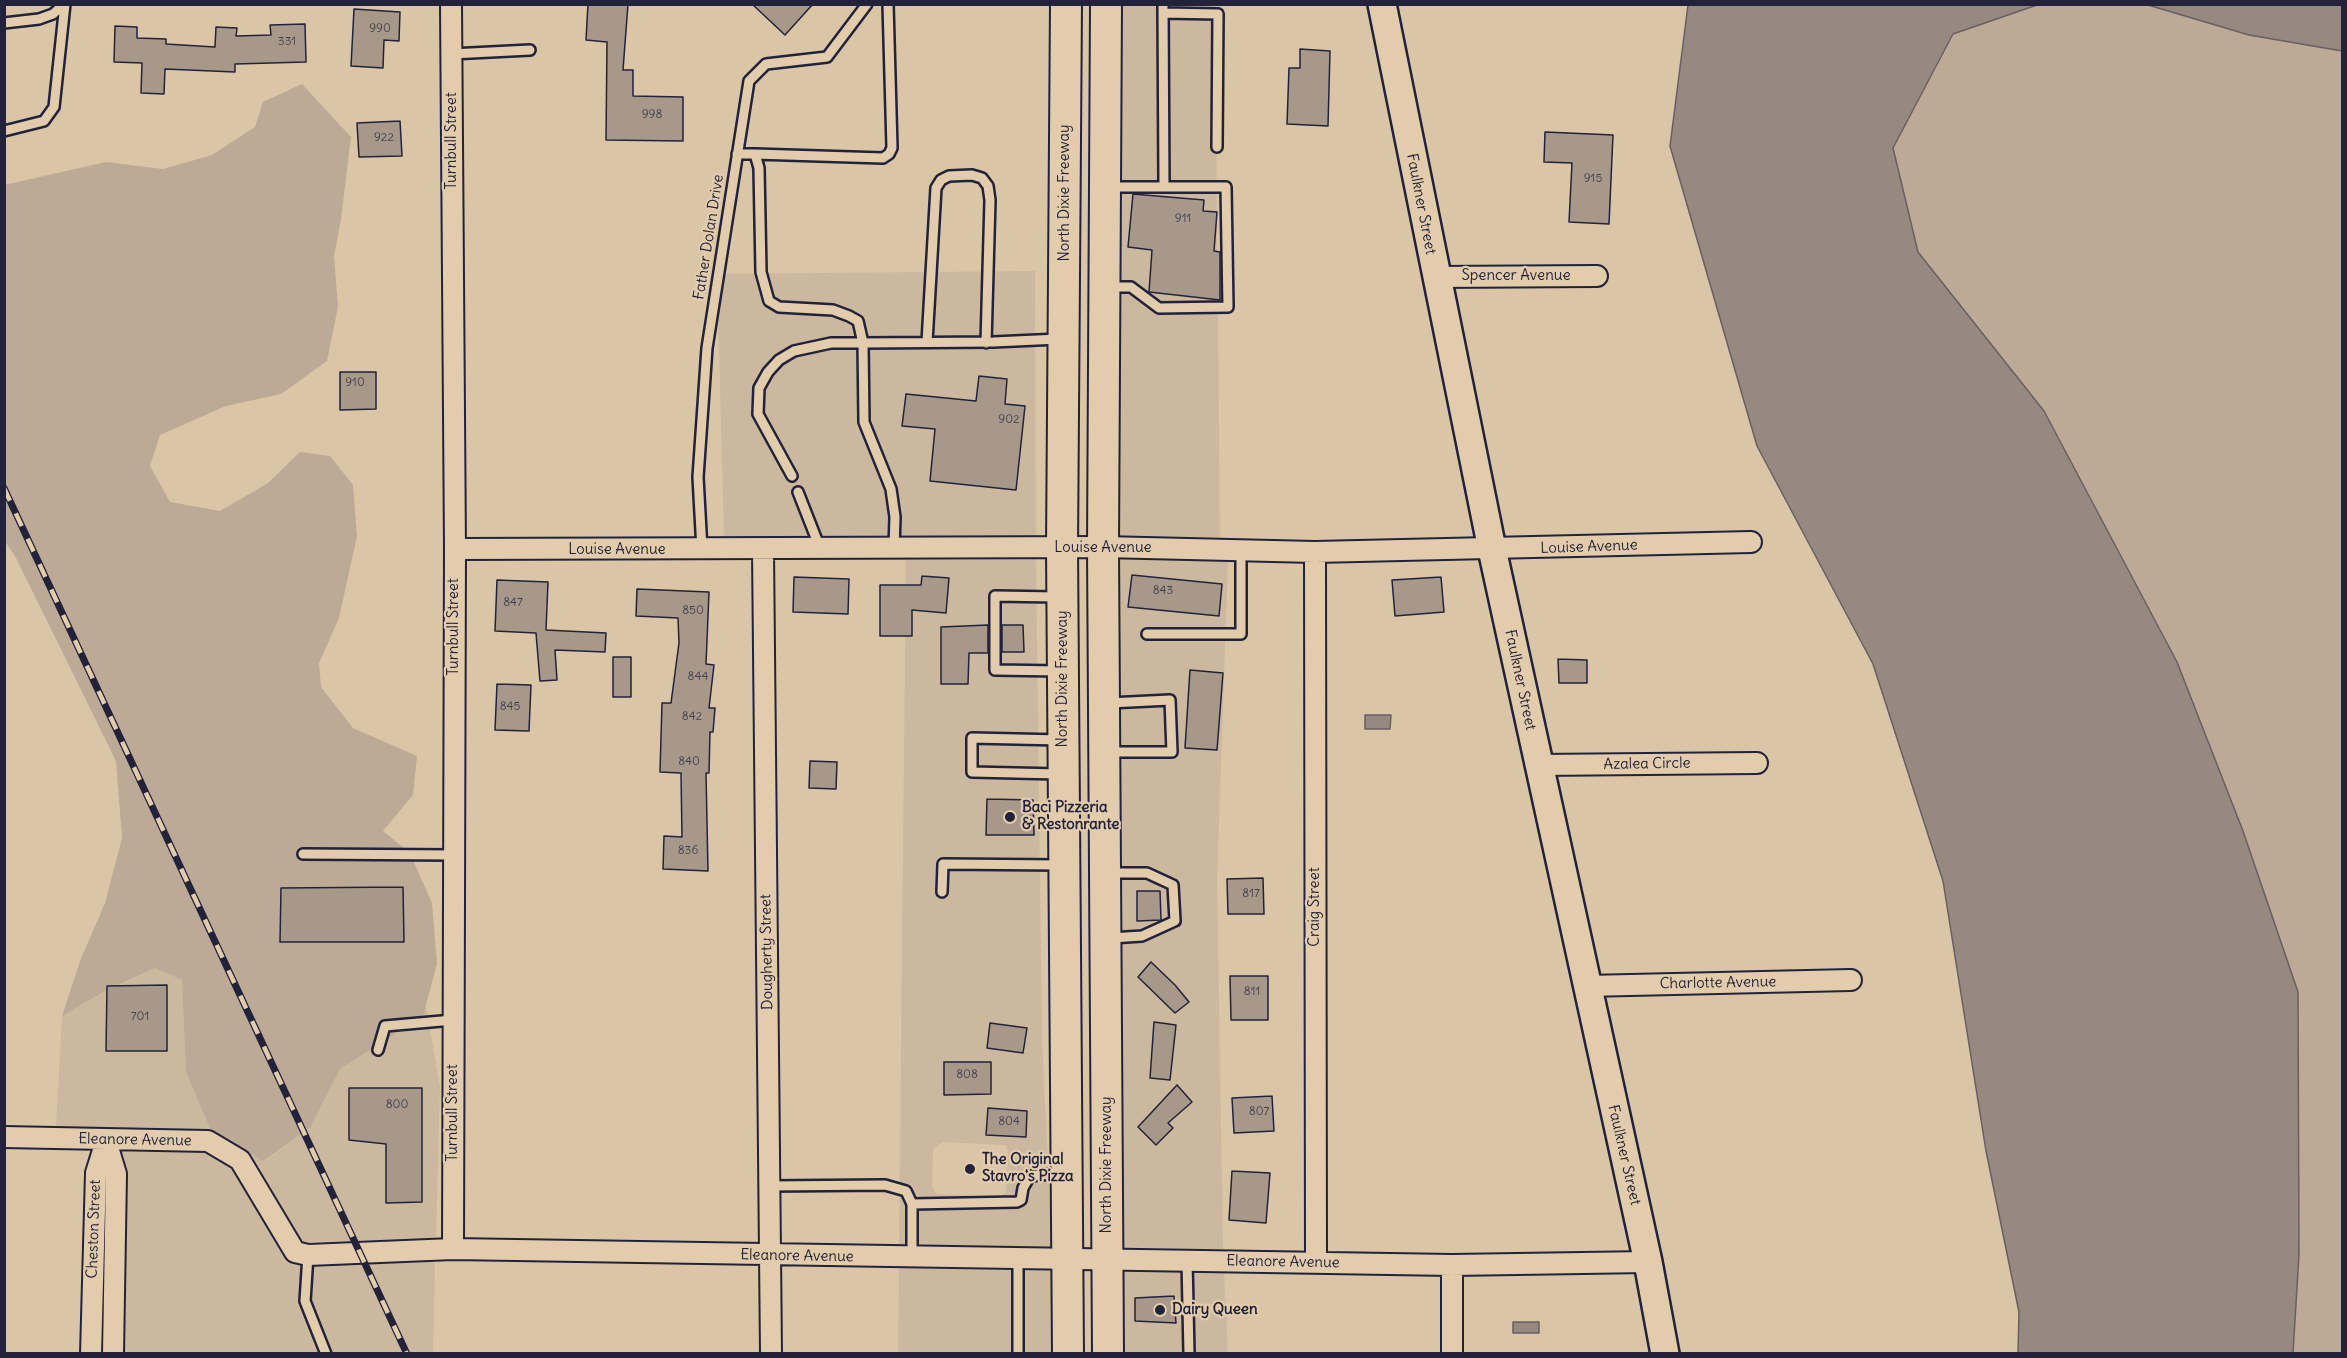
<!DOCTYPE html>
<style>
body{margin:0}
#map{position:relative;width:2347px;height:1358px;overflow:hidden;background:#dbc5a7;font-family:Delius,sans-serif}
canvas{display:block}
.frame{position:absolute;inset:0;border:6px solid #22223b;pointer-events:none}
</style>
<div id="map">
<canvas width="2347" height="1358"></canvas>
<div class="frame"></div>
</div>
<script>
const g = document.querySelector('canvas').getContext('2d');
g.lineJoin = 'round';
function paint(path, color) { g.fillStyle = color; g.fill(path, 'evenodd'); }
const poly = rows => new Path2D(rows.map(r => 'M' + r).join(''));
function strokePath(path, color, width, dash) { g.strokeStyle = color; g.lineWidth = width; g.lineCap = dash ? 'butt' : 'round'; g.setLineDash(dash || []); g.stroke(path); }
function write(font, color, halo, rows, align = 'center') {
  g.font = font + ' Delius,sans-serif'; g.lineWidth = 4.5; g.setLineDash([]); g.textBaseline = 'middle'; g.strokeStyle = halo; g.fillStyle = color; for (const [text, x, y, turn = 0] of rows) {
    g.save(); g.translate(x, y); g.rotate((+turn || 0) * Math.PI / 180); g.textAlign = isNaN(turn) ? turn : align; if (halo) g.strokeText(text, 0, 0); g.fillText(text, 0, 0); g.restore();
  }
}
paint(poly([
 [1116,5,1215,5,1220,539,1113,536],
 [1035,271,1036,537,724,538,717,274],
 [1113,558,1228,561,1217,879,1223,1250,1118,1249],
 [1036,559,1042,1039,1052,1248,899,1246,906,560],
 [943,1142,1005,1145,1008,1151,1006,1193,998,1197,936,1194,932,1187,933,1149],
 [156,968,182,980,186,1072,211,1131,114,1130,113,1126,99,1129,56,1128,62,1016,105,991],
 [426,1005,440,1087,436,1239,302,1242,249,1154,264,1161,310,1128,340,1069,422,1016],
 [120,1152,204,1152,232,1168,286,1258,292,1263,308,1266,435,1261,433,1353,123,1353,126,1173],
 [899,1268,1054,1271,1056,1353,898,1354],
 [1118,1271,1224,1272,1228,1353,1118,1353]
]), '#cbb89e');
paint(poly([
 [2037,5,2148,5,2249,35,2342,51,2342,1353,2293,1353,2299,1254,2177,662,2044,411,1918,252,1893,148,1954,34],
 [302,84,351,137,341,219,334,256,338,307,327,361,281,394,226,406,160,435,150,466,170,502,220,511,268,483,300,452,330,456,353,485,357,536,339,618,319,663,321,687,353,728,417,756,413,795,383,831,410,853,432,903,437,964,423,1016,340,1069,310,1128,263,1161,211,1131,186,1072,182,980,155,968,105,991,62,1016,80,961,105,903,122,838,116,761,16,558,5,541,4,185,106,162,163,169,212,155,255,127,263,102]
]), '#bdaa96');
const water = poly([
 [1688,5,2037,5,1953,34,1893,148,1918,252,2044,411,2177,662,2243,831,2298,992,2299,1254,2293,1353,2018,1353,2019,1312,1986,1151,1943,881,1873,664,1757,446,1670,146,1688,5],
 [2148,5,2342,5,2342,51,2249,35,2148,5],
 [1365,715,1391,715,1390,729,1365,729,1365,715],
 [1513,1322,1539,1322,1539,1333,1513,1333,1513,1322]
]);
paint(water, '#978880');
strokePath(water, '#685f64', 1.5);
const building = poly([
 [588,4,628,4,623,70,633,70,633,96,683,97,683,141,606,140,607,42,586,40,588,4],
 [752,4,813,4,785,35,752,4],
 [354,9,400,12,399,41,384,40,383,68,351,66,354,9],
 [305,24,306,62,235,64,235,72,165,69,164,94,141,93,142,63,114,62,115,26,137,27,137,38,166,39,166,44,215,47,216,27,237,28,236,36,271,35,270,25,305,24],
 [1300,49,1330,51,1328,126,1287,124,1289,68,1300,68,1300,49],
 [400,121,402,156,359,157,357,123,400,121],
 [1545,132,1613,135,1609,224,1569,222,1572,163,1544,162,1545,132],
 [1133,194,1204,200,1203,211,1217,212,1214,251,1220,252,1220,300,1149,292,1152,250,1128,247,1133,194],
 [340,372,376,372,376,409,340,410,340,372],
 [979,376,1007,379,1005,404,1025,406,1016,490,930,481,935,429,902,426,906,394,976,401,979,376],
 [1132,575,1222,584,1219,616,1128,607,1132,575],
 [922,576,949,578,946,613,912,610,912,636,880,636,880,585,921,585,922,576],
 [794,577,849,579,848,614,793,612,794,577],
 [1441,577,1444,612,1395,616,1392,580,1441,577],
 [497,580,548,582,546,630,606,633,605,652,555,650,557,680,540,681,536,633,495,631,497,580],
 [637,589,709,592,706,664,714,665,709,708,715,708,713,732,710,732,709,773,706,773,708,871,663,869,664,836,682,837,681,773,660,772,662,703,671,703,679,643,678,618,636,616,637,589],
 [988,625,988,653,969,653,968,684,941,684,941,627,988,625],
 [1002,625,1023,625,1024,652,1002,652,1002,625],
 [613,657,631,657,631,697,613,697,613,657],
 [1558,659,1587,660,1587,683,1559,683,1558,659],
 [1190,670,1223,673,1217,750,1185,748,1190,670],
 [497,684,531,685,529,731,495,730,497,684],
 [810,761,837,762,836,789,809,788,810,761],
 [987,799,1033,800,1034,835,986,835,987,799],
 [1263,878,1264,914,1228,914,1227,879,1263,878],
 [403,887,404,942,280,942,281,888,403,887],
 [1137,891,1160,891,1161,920,1137,921,1137,891],
 [1151,962,1175,985,1189,1002,1175,1013,1138,977,1151,962],
 [1230,976,1268,976,1268,1020,1231,1020,1230,976],
 [167,985,167,1051,106,1051,107,986,167,985],
 [1154,1022,1176,1025,1170,1080,1150,1078,1154,1022],
 [990,1023,1027,1028,1023,1053,987,1048,990,1023],
 [944,1062,991,1062,991,1094,944,1095,944,1062],
 [1177,1085,1192,1102,1168,1123,1173,1128,1156,1145,1138,1127,1177,1085],
 [349,1088,422,1088,422,1202,386,1203,386,1144,349,1140,349,1088],
 [1272,1096,1274,1131,1234,1133,1232,1098,1272,1096],
 [988,1108,1027,1111,1026,1137,986,1135,988,1108],
 [1232,1171,1270,1173,1266,1223,1229,1220,1232,1171],
 [1174,1296,1176,1323,1135,1321,1135,1298,1174,1296]
]);
paint(building, '#a79889');
strokePath(building, '#22223b', 1.5);
const lane = poly([
 [1163,13,1218,14,1217,147],
 [4,23,39,19,53,14,64,4],
 [451,54,530,50],
 [4,131,44,121,54,107,65,4],
 [737,154,755,154,759,168,761,272,769,301,779,307,833,310,849,316,858,321,863,343,831,343,794,351,779,360,768,372,759,388,758,414,792,476],
 [755,154,883,158,889,154,892,148,888,4],
 [1110,187,1164,187,1163,4],
 [1110,287,1131,287,1159,308,1228,307,1226,187,1164,187],
 [927,342,936,188,941,180,949,176,972,175,982,178,988,186,990,200,986,343],
 [798,492,820,548],
 [894,548,895,517,891,489,864,422,863,343,993,342,1059,339],
 [702,550,698,477,707,348,749,81,766,64,827,57,867,4],
 [1057,597,995,596,995,670,1060,671],
 [1147,634,1241,634,1241,550],
 [1107,752,1172,752,1170,700,1109,703],
 [1059,774,972,772,972,738,1061,740],
 [303,854,454,855],
 [1110,873,1147,873,1173,885,1175,921,1142,936,1111,938],
 [942,892,943,864,1060,865],
 [378,1050,385,1026,453,1020],
 [769,1186,885,1185,906,1191,912,1204,912,1257],
 [912,1204,1017,1202,1021,1200,1023,1188,1030,1176,1062,1173],
 [308,1255,305,1301,326,1354],
 [1187,1260,1189,1354],
 [1018,1354,1018,1259]
]);
const street = poly([
 [451,4,455,549,453,1249],
 [1435,277,1597,276],
 [455,549,1103,547,1315,552,1751,542],
 [763,550,771,1354],
 [1315,552,1316,1262],
 [1537,765,1757,763],
 [1586,986,1851,980],
 [4,1137,208,1141,240,1160,295,1252,308,1255,453,1249,1452,1265,1648,1262],
 [106,1141,116,1174,113,1354],
 [91,1354,96,1173,106,1141],
 [1452,1354,1452,1265]
]);
const secondary = poly([
 [1382,4,1492,549,1648,1262,1665,1354]
]);
const primary = poly([
 [1066,4,1062,547,1068,1354],
 [1106,4,1103,547,1108,1354]
]);
strokePath(lane, '#22223b', 14);
strokePath(street, '#22223b', 24);
strokePath(secondary, '#22223b', 32);
strokePath(primary, '#22223b', 34);
strokePath(lane, '#e3ccac', 9);
strokePath(street, '#e3ccac', 20);
strokePath(secondary, '#e3ccac', 27);
strokePath(primary, '#e3ccac', 30);
const rail = poly([
 [4,488,407,1354]
]);
strokePath(rail, '#22223b', 7);
strokePath(rail, '#e3ccac', 4.5, [14]);
for (const [x, y, r, color] of [
 [1010,817,6,"#22223b"],
 [970,1169,6,"#22223b"],
 [1160,1310,6,"#22223b"]
]) { const dot = new Path2D(); dot.arc(x, y, r, 0, 2 * Math.PI); g.fillStyle = color; g.fill(dot); strokePath(dot, '#e3ccac', 2); }
write('12px', '#43404e', null, [
 ["990",380,29],
 ["331",287,42],
 ["998",652,115],
 ["922",384,138],
 ["915",1593,179],
 ["911",1183,219],
 ["910",355,383],
 ["902",1009,420],
 ["843",1163,591],
 ["847",513,603],
 ["850",693,611],
 ["844",698,677],
 ["845",510,707],
 ["842",692,717],
 ["840",689,762],
 ["836",688,851],
 ["817",1251,894],
 ["811",1252,992],
 ["701",140,1017],
 ["808",967,1075],
 ["800",397,1105],
 ["807",1259,1112],
 ["804",1009,1122]
]);
write('15px', '#22223b', '#e3ccac', [
 ["Turnbull Street",452,141,-90],
 ["North Dixie Freeway",1065,193,-90],
 ["Faulkner Street",1421,204,79],
 ["Father Dolan Drive",709,237,-81],
 ["Spencer Avenue",1516,276],
 ["Louise Avenue",1589,547,-2],
 ["Louise Avenue",1103,548],
 ["Louise Avenue",617,550],
 ["Turnbull Street",454,627,-90],
 ["North Dixie Freeway",1063,679,-90],
 ["Faulkner Street",1520,680,78],
 ["Azalea Circle",1647,764,-1],
 ["Craig Street",1315,907,-90],
 ["Dougherty Street",767,952,-91],
 ["Charlotte Avenue",1718,983,-1],
 ["Turnbull Street",453,1113,-90],
 ["Eleanore Avenue",135,1140,1],
 ["Faulkner Street",1624,1155,77],
 ["North Dixie Freeway",1107,1165,-90],
 ["Cheston Street",94,1229,-88],
 ["Eleanore Avenue",797,1256,1],
 ["Eleanore Avenue",1283,1262,1]
]);
write('bold 15px', '#22223b', '#e3ccac', [
 ["Baci Pizzeria",1022,808],
 ["& Restonrante",1022,825],
 ["The Original",982,1160],
 ["Stavro's Pizza",982,1177],
 ["Dairy Queen",1172,1310]
], 'left');
</script>
